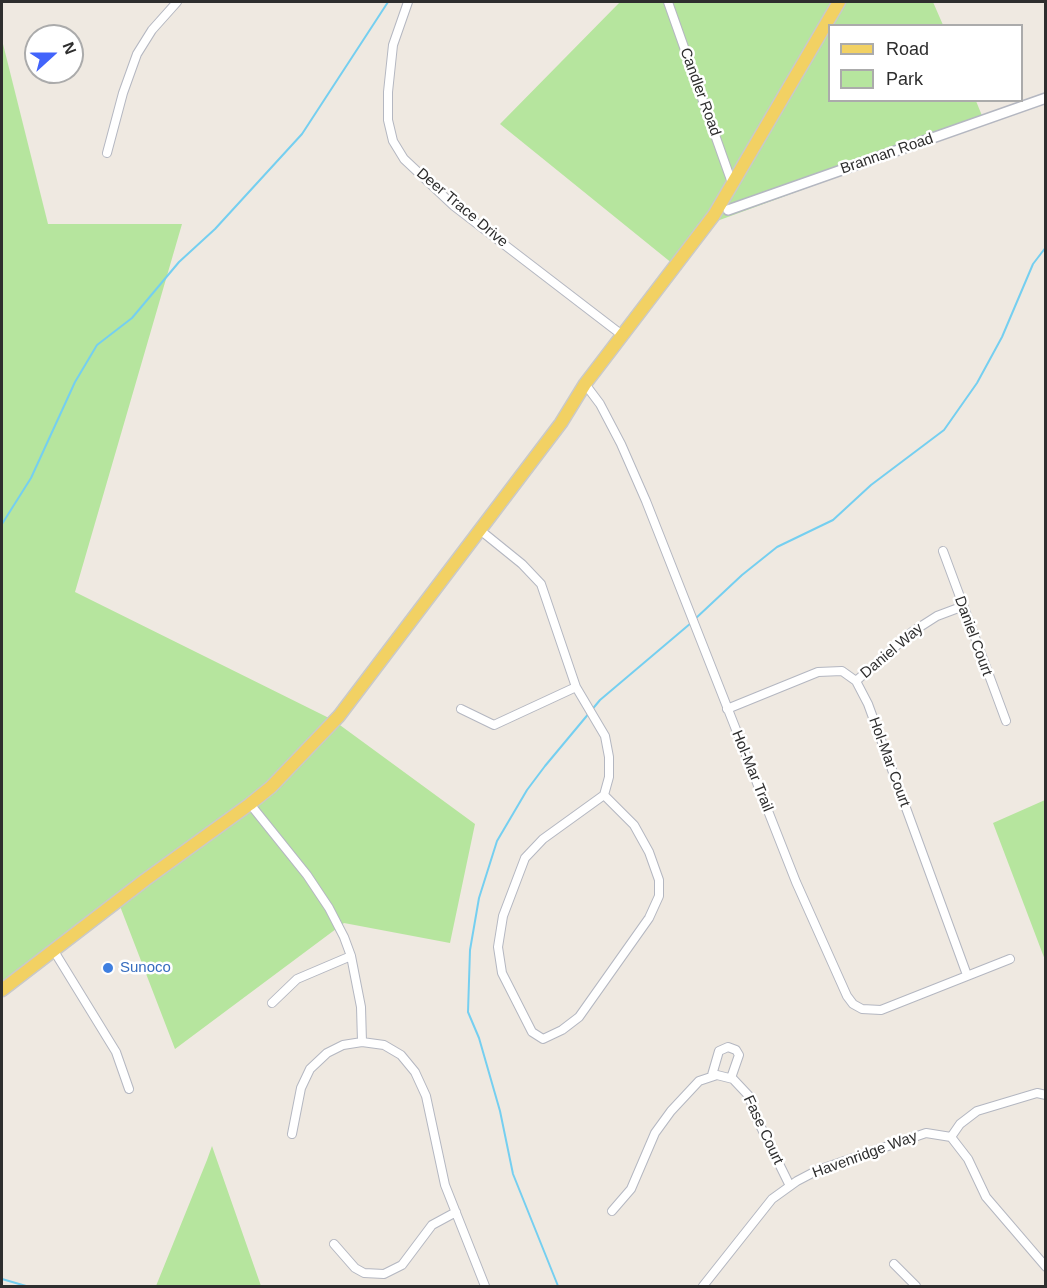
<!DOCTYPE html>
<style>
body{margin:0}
#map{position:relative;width:1047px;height:1288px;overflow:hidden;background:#efe9e1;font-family:Helvetica,sans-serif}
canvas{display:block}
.frame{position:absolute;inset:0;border:3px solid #2e2e2e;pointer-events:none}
.legend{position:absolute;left:828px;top:24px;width:195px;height:78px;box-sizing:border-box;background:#fff;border:2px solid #ababab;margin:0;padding:8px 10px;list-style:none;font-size:18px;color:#2e2e2e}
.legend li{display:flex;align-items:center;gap:12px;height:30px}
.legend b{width:30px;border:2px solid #ababab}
.north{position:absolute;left:24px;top:24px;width:60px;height:60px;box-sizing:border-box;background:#fff;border:2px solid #ababab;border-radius:50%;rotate:69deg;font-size:16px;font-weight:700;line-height:24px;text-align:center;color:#2e2e2e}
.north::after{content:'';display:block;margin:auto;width:21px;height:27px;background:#4264fb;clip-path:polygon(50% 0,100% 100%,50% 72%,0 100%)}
</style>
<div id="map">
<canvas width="1047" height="1288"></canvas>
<div class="frame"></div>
<ul class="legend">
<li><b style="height:8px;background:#f2d163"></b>Road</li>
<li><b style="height:16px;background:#b6e59e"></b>Park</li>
</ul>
<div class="north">N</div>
</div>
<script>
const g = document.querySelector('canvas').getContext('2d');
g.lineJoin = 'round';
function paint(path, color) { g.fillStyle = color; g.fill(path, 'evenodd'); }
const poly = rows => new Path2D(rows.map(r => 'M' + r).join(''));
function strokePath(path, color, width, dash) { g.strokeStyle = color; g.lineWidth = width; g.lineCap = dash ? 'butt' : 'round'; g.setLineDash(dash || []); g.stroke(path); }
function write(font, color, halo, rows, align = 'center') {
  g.font = font + ' Helvetica,sans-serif'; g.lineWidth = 5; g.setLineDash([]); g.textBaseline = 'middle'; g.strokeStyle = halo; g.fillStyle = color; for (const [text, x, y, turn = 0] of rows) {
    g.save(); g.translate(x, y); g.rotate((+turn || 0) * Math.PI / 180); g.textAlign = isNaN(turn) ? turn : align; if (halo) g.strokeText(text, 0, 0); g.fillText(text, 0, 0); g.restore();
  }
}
paint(poly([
 [620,2,933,2,943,25,830,26,830,100,976,101,985,123,706,225,673,264,500,124],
 [2,40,48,224,182,224,75,592,333,720,475,824,450,943,344,923,175,1049,118,901,2,989],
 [1045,800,1045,960,993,823],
 [212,1146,261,1286,156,1286,207,1160]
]), '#b6e59e');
strokePath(poly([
 [2,524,31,478,75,382,97,345,132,318,179,262,215,229,302,134,388,2],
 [695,619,742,575,777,547,833,520,871,485,944,430,977,383,1002,337,1033,264,1046,247],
 [2,1279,26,1286],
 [558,1286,513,1174,500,1111,479,1038,468,1012,470,950,479,898,497,841,527,790,545,766,600,700,691,623]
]), '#75cff0', 2);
const minor = poly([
 [408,2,393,45,388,92,388,120,393,141,404,159,454,206,622,335],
 [668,2,732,183],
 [107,153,123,93,137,54,152,30,177,2],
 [585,384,600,404,621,444,646,501,796,882,847,996,853,1004,862,1009,881,1010,1010,959],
 [480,530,522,564,541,584,576,687,605,736,609,757,609,777,604,795,543,839,525,858,503,916,498,947,502,973,532,1032,543,1039,562,1030,579,1017,649,918,659,896,659,880,649,852,634,825,604,795],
 [943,551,1006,721],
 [856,681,912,632,937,616,961,607],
 [461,709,494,725,576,687],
 [727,709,818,672,842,671,856,681,868,704,967,975],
 [250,804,307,875,329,908,344,937,351,956,361,1007,362,1042],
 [54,951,116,1052,129,1089],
 [272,1003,297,979,351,956],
 [712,1075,719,1051,728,1047,736,1050,739,1055,731,1078],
 [292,1134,301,1088,310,1069,327,1053,343,1045,362,1042,384,1045,401,1055,415,1072,426,1096,445,1185,485,1286],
 [951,1137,960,1124,977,1111,1037,1093,1046,1095],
 [612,1211,631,1189,655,1133,671,1111,699,1081,717,1075,733,1079,749,1096,756,1117,790,1186],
 [334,1244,355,1268,364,1273,384,1274,402,1265,432,1225,456,1212],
 [894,1264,916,1286],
 [703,1286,772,1199,797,1181,818,1170,926,1133,951,1137,968,1159,986,1197,1046,1267]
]);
const tertiary = poly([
 [728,210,1046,98]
]);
const primary = poly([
 [2,990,145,880,250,804,271,787,339,716,561,423,585,384,714,215,839,2]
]);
strokePath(minor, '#b4b7c1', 10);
strokePath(tertiary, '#b4b7c1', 12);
strokePath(primary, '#c9c9c9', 15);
strokePath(minor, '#fff', 8);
strokePath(tertiary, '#fff', 9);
strokePath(primary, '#f2d163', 12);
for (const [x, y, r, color] of [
 [108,968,6,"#3f7fe0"]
]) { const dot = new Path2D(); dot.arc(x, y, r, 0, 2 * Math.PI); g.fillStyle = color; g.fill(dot); strokePath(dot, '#fff', 2); }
write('15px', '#2e2e2e', '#fff', [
 ["Candler Road",700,92,70],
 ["Brannan Road",887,154,-19],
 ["Deer Trace Drive",462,208,40],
 ["Daniel Court",973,636,70],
 ["Daniel Way",892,651,-40],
 ["Hol-Mar Court",889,762,70],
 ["Hol-Mar Trail",752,771,68],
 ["Fase Court",763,1130,65],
 ["Havenridge Way",865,1155,-20]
]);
write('15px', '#366cbe', '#fff', [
 ["Sunoco",120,968]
], 'left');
</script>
